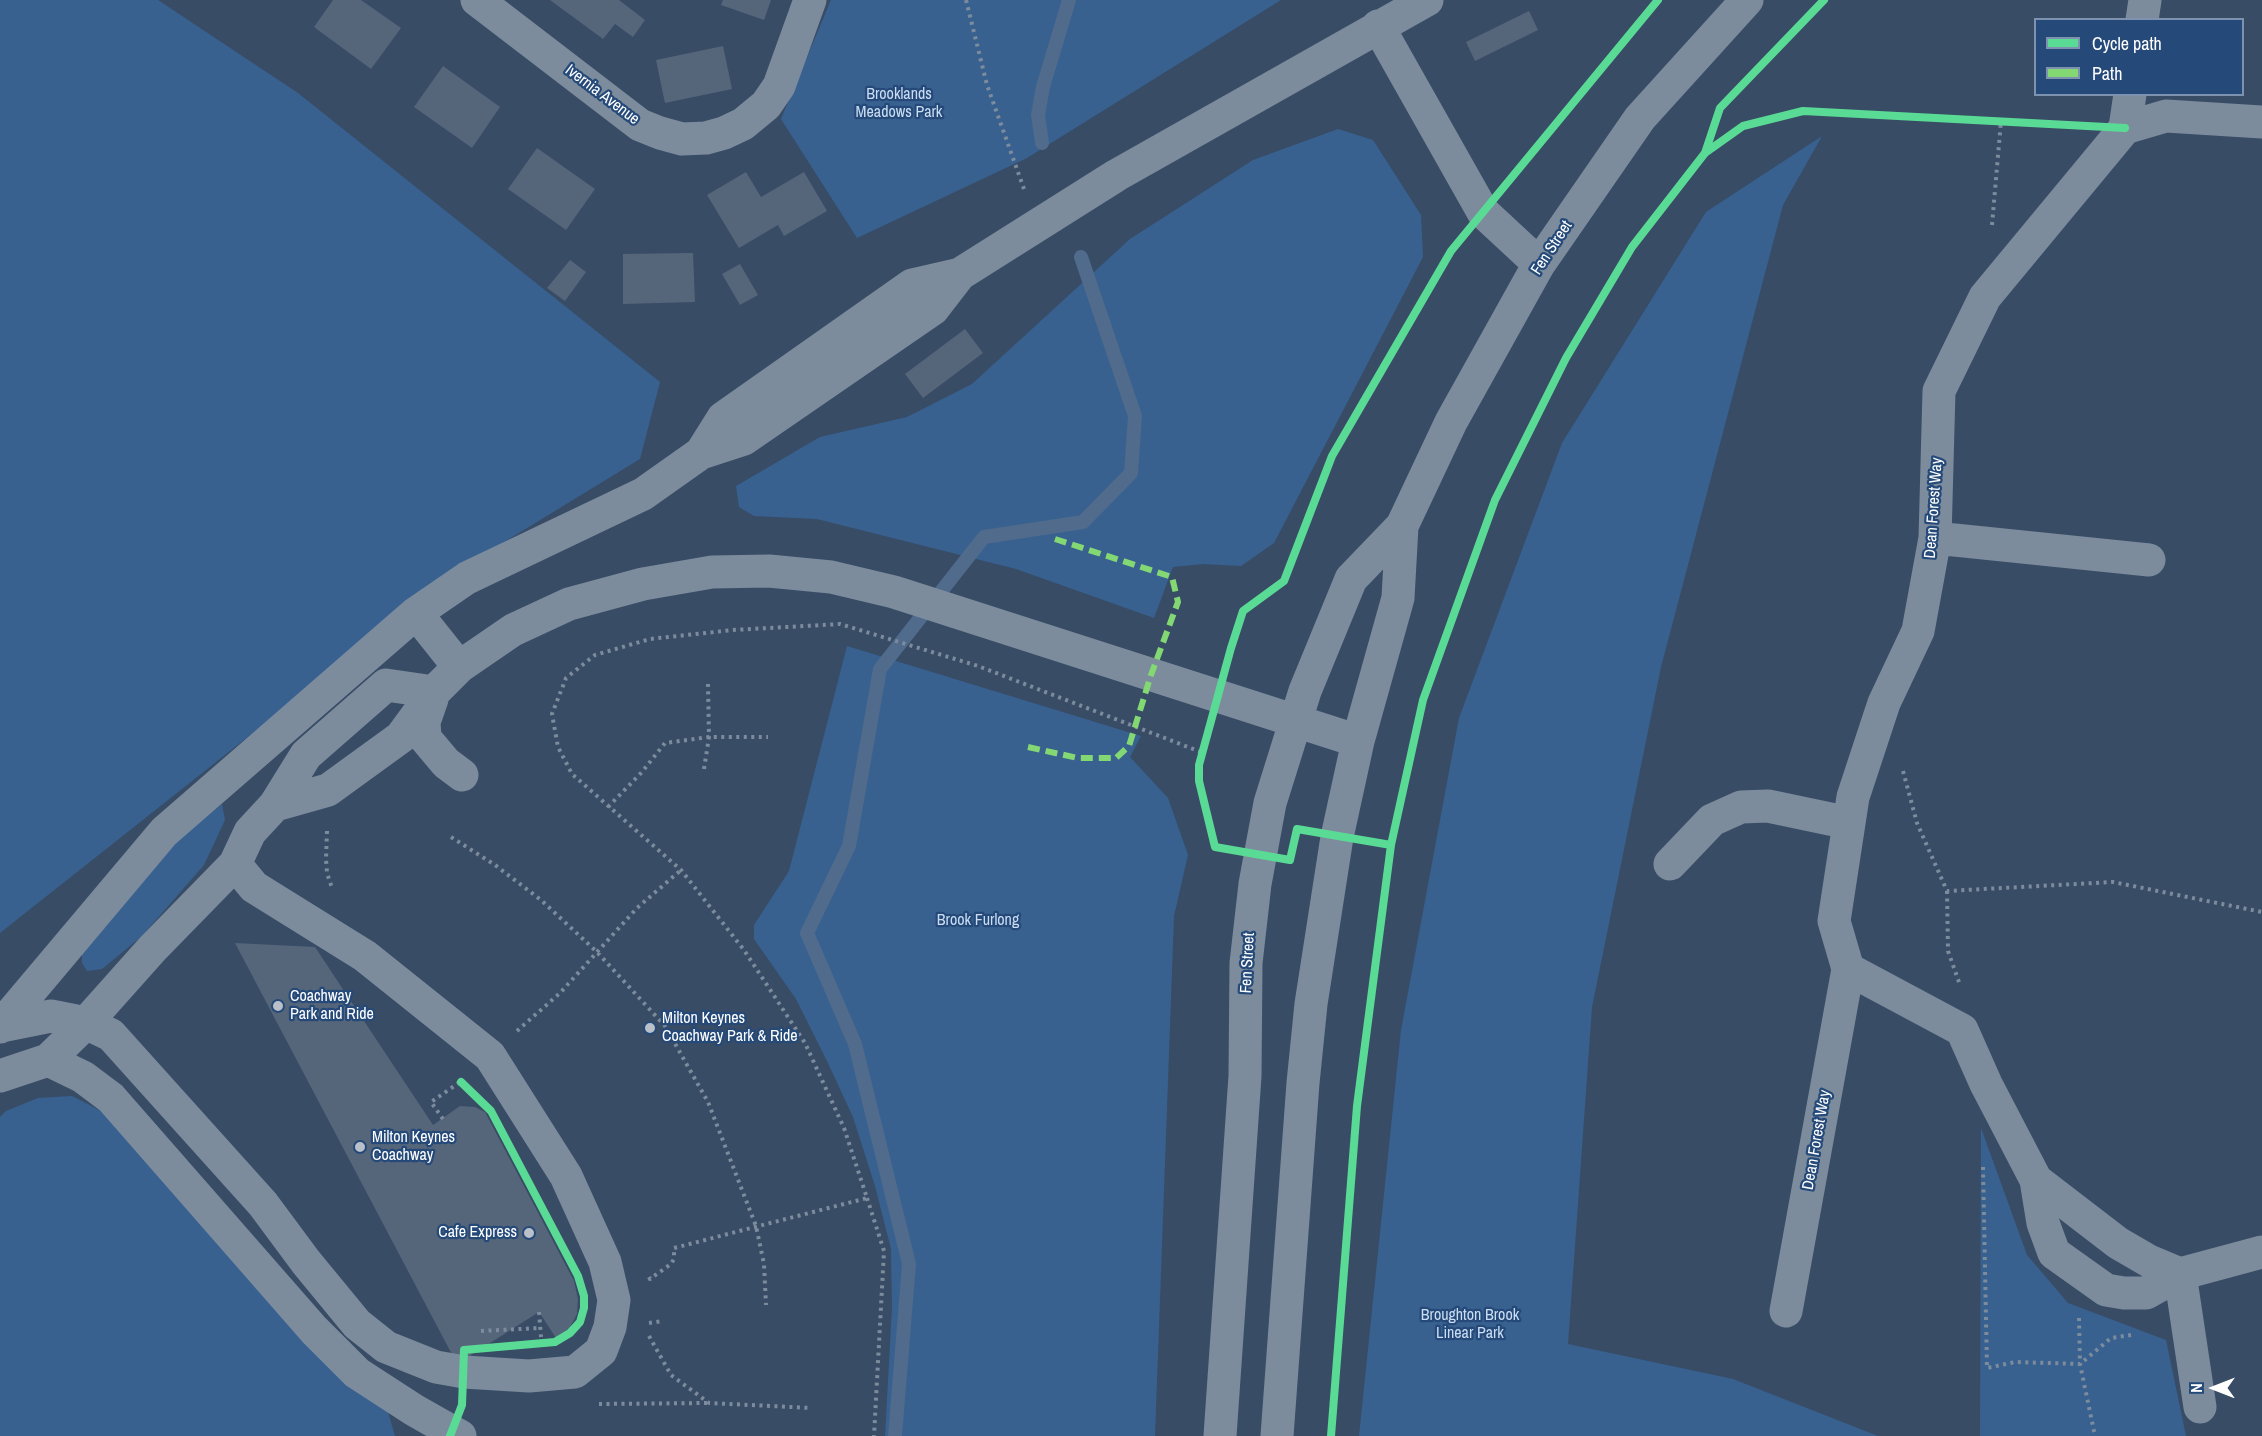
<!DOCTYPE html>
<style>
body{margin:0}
#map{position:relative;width:2262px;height:1436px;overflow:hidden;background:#384c66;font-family:"Archivo Narrow",sans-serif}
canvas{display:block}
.legend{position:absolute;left:2034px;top:18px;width:210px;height:78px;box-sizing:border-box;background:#254a79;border:2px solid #7c92af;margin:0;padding:8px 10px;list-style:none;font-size:18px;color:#fff}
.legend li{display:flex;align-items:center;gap:12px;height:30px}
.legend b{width:30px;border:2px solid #7c92af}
.north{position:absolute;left:2184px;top:1358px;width:60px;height:60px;-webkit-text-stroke:4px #254a79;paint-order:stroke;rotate:270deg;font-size:16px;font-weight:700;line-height:24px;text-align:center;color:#fff}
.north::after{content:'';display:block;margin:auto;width:21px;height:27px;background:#fff;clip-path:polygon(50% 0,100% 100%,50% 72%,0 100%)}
</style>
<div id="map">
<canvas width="2262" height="1436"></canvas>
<ul class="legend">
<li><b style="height:8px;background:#5adb95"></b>Cycle path</li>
<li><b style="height:8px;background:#83d873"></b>Path</li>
</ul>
<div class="north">N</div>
</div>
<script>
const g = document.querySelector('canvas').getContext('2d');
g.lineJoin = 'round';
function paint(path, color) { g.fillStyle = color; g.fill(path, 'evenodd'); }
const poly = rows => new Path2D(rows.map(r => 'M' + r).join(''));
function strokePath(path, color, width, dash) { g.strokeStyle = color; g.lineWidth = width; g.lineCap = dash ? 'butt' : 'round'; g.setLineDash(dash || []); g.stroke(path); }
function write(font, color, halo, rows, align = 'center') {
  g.font = font + ' "Archivo Narrow",sans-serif'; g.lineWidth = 4.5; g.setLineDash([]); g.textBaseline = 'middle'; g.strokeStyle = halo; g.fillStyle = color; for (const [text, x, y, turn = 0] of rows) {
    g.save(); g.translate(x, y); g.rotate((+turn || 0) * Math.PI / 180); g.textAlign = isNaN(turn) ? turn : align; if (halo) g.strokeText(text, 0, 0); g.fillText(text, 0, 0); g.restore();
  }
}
paint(poly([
 [0,0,158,0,298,93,660,382,640,459,460,569,0,933],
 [831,0,1281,0,1027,158,857,238,781,119],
 [1338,129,1373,140,1421,215,1423,257,1274,543,1241,566,1203,564,1173,567,1154,618,1016,569,817,519,754,516,739,507,736,486,820,437,907,417,972,384,1130,239,1253,160],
 [1822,136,1783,205,1661,667,1592,1007,1568,1344,1733,1379,1878,1436,1359,1436,1401,1030,1459,718,1562,443,1706,212],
 [847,646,1141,736,1130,757,1168,798,1188,855,1174,916,1155,1436,885,1436,892,1307,891,1249,875,1186,853,1117,827,1061,796,999,754,939,754,925,789,871],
 [222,804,225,820,204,865,142,936,102,969,87,971,82,963,82,954,178,840],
 [72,1096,109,1115,388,1412,395,1436,0,1436,0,1117,6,1111,38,1098],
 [1981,1128,2027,1255,2068,1303,2166,1340,2186,1436,1980,1436]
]), '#386190');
strokePath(poly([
 [1042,143,1038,115,1043,87,1069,0],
 [895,1436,909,1264,855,1044,807,933,849,846,880,669,984,537,1083,522,1131,473,1135,416,1081,257]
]), '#506b8c', 14);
paint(poly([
 [333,0,361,0,401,28,371,69,314,27],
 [550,0,619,0,645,20,633,37,615,24,603,39],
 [723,0,771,0,764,20,721,5],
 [1529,11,1538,30,1475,61,1466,42],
 [723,46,732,89,665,103,656,60],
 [443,66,500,107,472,148,414,107],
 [537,148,595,189,566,230,508,189],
 [746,172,761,197,804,172,827,211,784,236,778,225,739,248,707,195],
 [693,253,695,302,623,304,623,254],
 [570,260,586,272,565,301,547,288],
 [740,264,758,295,740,305,722,274],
 [965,329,983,353,923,398,905,374],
 [235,943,315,947,433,1125,460,1106,475,1107,485,1112,574,1281,578,1299,577,1314,569,1329,556,1338,539,1312,457,1364]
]), '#55657a');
strokePath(poly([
 [966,0,987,85,1024,189],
 [1992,225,2001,121],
 [704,769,709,737,708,684],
 [1903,771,1917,823,1947,891,2113,882,2262,912],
 [608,807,642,772,665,743,709,737,768,737],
 [327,831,326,859,327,873,332,888],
 [451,837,495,865,541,900,597,952,665,1026,708,1102,756,1226,764,1264,766,1305],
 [1947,891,1948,951,1960,985],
 [517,1031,560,993,637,908,681,870],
 [443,1119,431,1102,460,1082],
 [1983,1167,1987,1368,2015,1362,2080,1364,2111,1338,2131,1335],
 [867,1198,884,1251,874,1436],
 [649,1277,650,1279,671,1264,674,1259,674,1248,867,1198,844,1128,805,1043,744,950,681,870,572,774,558,747,552,714,566,678,595,655,650,639,733,630,840,624,978,666,1201,752],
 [539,1312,541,1337],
 [2079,1318,2080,1364,2095,1436],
 [649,1323,663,1321],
 [481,1331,540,1328],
 [649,1336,671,1375,709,1403,811,1408],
 [599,1404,708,1403]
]), '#7c8c9d', 4, [3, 4.5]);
strokePath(poly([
 [477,0,640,125,660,133,682,139,706,138,724,133,743,124,766,105,779,86,810,0],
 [2142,20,2145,0],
 [1378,26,1483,212,1539,264],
 [2125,128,2166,116,2262,122],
 [2125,128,2130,94],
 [701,453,723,418,912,285,960,274,1117,175,1427,0],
 [1935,538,2149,560],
 [416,613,459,667],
 [432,699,424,722,425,738,446,763,462,775],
 [275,805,328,790,401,737,434,692,459,667,513,630,569,604,643,584,712,572,769,571,831,577,894,592,1358,741],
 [1670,864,1712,820,1741,807,1768,806,1849,823],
 [1848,969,1962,1030,1986,1084,2036,1180,2043,1223,2054,1253,2106,1290,2124,1293,2146,1293,2180,1274,2149,1261,2118,1243,2036,1180],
 [1,1026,51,1016,86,1023,111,1035,263,1204,306,1262,357,1324,386,1347,436,1367,464,1372,529,1376,575,1372,601,1351,610,1327,614,1300,605,1262,566,1176,490,1056,365,956,254,887,235,864],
 [0,1027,164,832,416,613,467,578,643,494,701,453,744,439,933,309,960,274],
 [48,1060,83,1077,111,1098,314,1330,357,1373,414,1410,460,1436],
 [0,1076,48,1060,86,1023,152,949,235,864,250,832,275,805,306,755,386,685,434,692],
 [1786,1311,1848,969,1834,921,1853,797,1884,703,1918,631,1935,538,1939,391,1985,297,2125,128],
 [2200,1407,2180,1274,2262,1252],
 [1220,1436,1245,1076,1246,963,1255,884,1270,803,1305,691,1351,579,1402,526,1451,422,1539,264,1640,118,1747,0],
 [1277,1436,1303,1083,1311,1004,1337,837,1358,741,1398,598,1402,526]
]), '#7c8c9d', 33);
strokePath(poly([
 [1028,747,1078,758,1116,758,1129,746,1151,675,1178,602,1172,577,1055,539]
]), '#83d873', 6, [12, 6]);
strokePath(poly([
 [1705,153,1720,108,1824,0],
 [1391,845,1297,829,1290,860,1215,847,1199,781,1199,765,1231,648,1243,611,1284,581,1332,456,1451,251,1658,0],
 [450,1436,462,1405,464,1350,555,1342,570,1333,580,1322,584,1308,584,1296,578,1276,491,1111,461,1082],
 [1331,1436,1357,1106,1391,845,1423,700,1495,500,1566,358,1632,247,1705,153,1743,126,1803,111,2125,128]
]), '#5adb95', 8);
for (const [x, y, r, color] of [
 [278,1006,6,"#b9c0c9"],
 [650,1028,6,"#b9c0c9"],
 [360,1147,6,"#b9c0c9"],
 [529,1233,6,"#b9c0c9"]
]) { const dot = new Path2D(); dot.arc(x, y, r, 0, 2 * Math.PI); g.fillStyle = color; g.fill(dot); strokePath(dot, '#254a79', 2); }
write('16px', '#fff', '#254a79', [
 ["Ivernia Avenue",602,95,37],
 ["Fen Street",1552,248,-57],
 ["Dean Forest Way",1934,508,-86],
 ["Fen Street",1248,963,-87],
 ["Dean Forest Way",1817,1140,-80]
]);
write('16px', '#caddf3', '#254a79', [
 ["Brooklands",899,95],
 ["Meadows Park",899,113],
 ["Brook Furlong",978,921],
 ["Broughton Brook",1470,1316],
 ["Linear Park",1470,1334]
]);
write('16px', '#fff', '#254a79', [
 ["Coachway",290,997],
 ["Park and Ride",290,1015],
 ["Milton Keynes",662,1019],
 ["Coachway Park & Ride",662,1037],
 ["Milton Keynes",372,1138],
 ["Coachway",372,1156],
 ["Cafe Express",517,1233,"right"]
], 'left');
</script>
